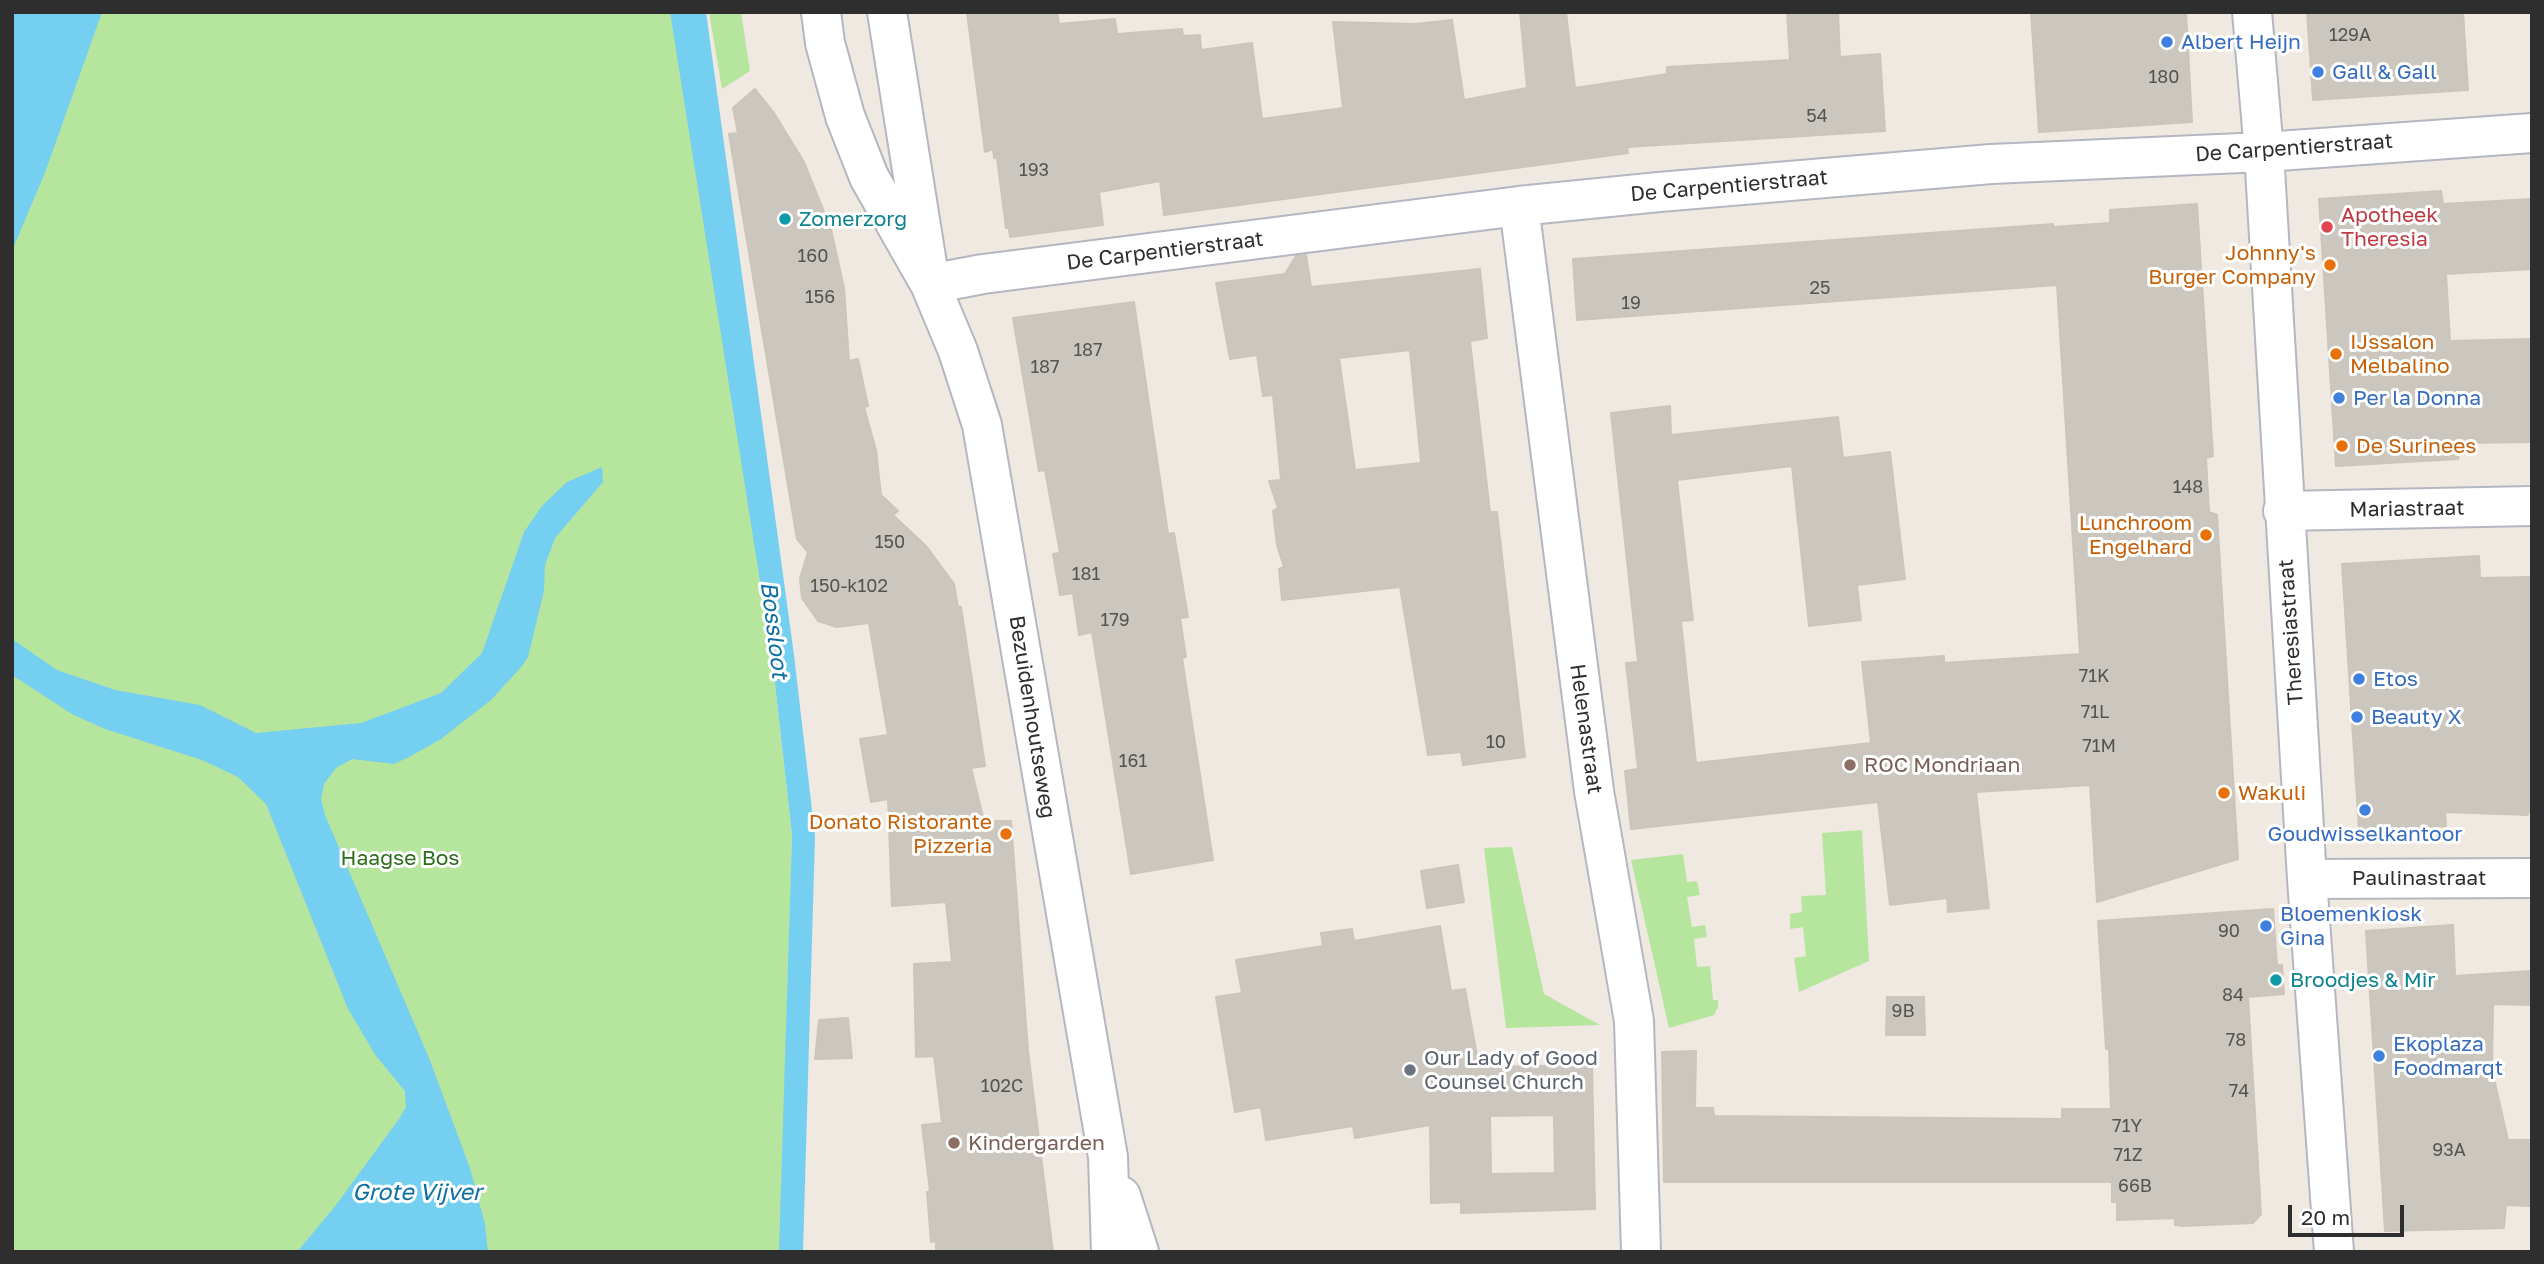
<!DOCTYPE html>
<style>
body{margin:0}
#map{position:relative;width:2544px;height:1264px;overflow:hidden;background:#efe9e1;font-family:"Golos Text",sans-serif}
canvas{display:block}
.frame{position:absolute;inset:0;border:14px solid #2e2e2e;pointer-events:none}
.scale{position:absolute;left:2288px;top:1205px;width:116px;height:32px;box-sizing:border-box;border:4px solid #2e2e2e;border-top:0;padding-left:9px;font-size:21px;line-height:24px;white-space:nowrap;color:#2e2e2e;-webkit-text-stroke:5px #fff;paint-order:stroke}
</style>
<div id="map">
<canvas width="2544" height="1264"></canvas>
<div class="frame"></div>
<div class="scale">20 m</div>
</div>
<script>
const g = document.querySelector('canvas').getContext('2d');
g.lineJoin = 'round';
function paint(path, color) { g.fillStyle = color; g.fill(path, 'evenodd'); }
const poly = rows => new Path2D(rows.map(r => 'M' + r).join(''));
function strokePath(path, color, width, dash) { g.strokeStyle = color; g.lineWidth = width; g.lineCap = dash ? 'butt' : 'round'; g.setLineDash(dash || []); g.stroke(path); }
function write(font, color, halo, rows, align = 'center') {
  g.font = font + ' "Golos Text",sans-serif'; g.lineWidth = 6; g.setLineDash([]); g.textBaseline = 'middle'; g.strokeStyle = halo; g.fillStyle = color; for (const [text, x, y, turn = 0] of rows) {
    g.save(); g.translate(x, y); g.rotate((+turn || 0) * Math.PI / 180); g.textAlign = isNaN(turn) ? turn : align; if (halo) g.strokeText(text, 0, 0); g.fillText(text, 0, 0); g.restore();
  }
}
paint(poly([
 [12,12,680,12,772,657,792,835,780,1252,12,1252],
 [709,12,741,12,750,71,722,89],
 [1862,830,1869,961,1799,992,1794,958,1806,956,1803,927,1790,929,1790,914,1802,912,1801,896,1826,895,1822,833],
 [1512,847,1544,994,1600,1025,1506,1028,1484,848],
 [1683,854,1687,882,1697,881,1700,895,1687,897,1692,927,1705,925,1707,937,1694,939,1697,967,1710,966,1713,1000,1718,1000,1718,1007,1714,1015,1669,1028,1631,860]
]), '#b6e59e');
paint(poly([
 [12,12,102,12,46,170,12,251],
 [670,12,706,12,794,655,815,836,803,1252,779,1251,792,835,772,657],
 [602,467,603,482,555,538,545,565,544,591,528,657,522,666,491,700,441,739,411,756,394,764,352,759,336,768,324,784,321,799,325,815,429,1058,470,1168,485,1224,488,1252,297,1252,336,1205,399,1119,406,1107,405,1091,376,1056,348,1009,266,804,238,777,202,760,105,729,72,714,12,675,12,639,57,670,115,690,200,705,256,733,361,723,441,693,482,653,524,532,542,506,567,482]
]), '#75cff0');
const building = poly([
 [967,12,1057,12,1059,24,1115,19,1117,34,1182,29,1183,36,1200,35,1201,50,1252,43,1262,119,1343,108,1333,22,1415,24,1452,20,1464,100,1527,88,1520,12,1566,12,1575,88,1667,74,1667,67,1790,60,1787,12,1838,12,1840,57,1880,54,1885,131,1627,147,1628,153,1164,215,1160,181,1099,192,1103,225,1010,237,1009,228,1006,228,997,158,994,158,993,149,985,152,967,12],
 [2031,12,2186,12,2192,122,2039,132,2031,12],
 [2307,12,2463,12,2468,90,2313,100,2307,12],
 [755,89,774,113,804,162,831,229,844,288,849,361,858,359,868,406,864,407,876,450,881,495,898,511,893,515,927,547,954,584,958,607,961,607,985,766,971,768,984,821,1011,821,1028,1051,1053,1252,936,1252,936,1241,931,1242,927,1192,930,1192,922,1125,942,1123,934,1056,916,1057,914,964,952,962,946,902,892,906,888,799,871,802,860,739,888,735,869,623,837,627,818,621,802,598,800,578,808,552,797,539,729,134,738,133,733,108,755,89],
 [2441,191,2443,204,2532,199,2532,269,2446,274,2450,341,2532,339,2532,442,2461,443,2458,459,2336,466,2319,199,2441,191],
 [2197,204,2213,456,2206,458,2209,512,2217,515,2238,859,2097,902,2090,785,1976,792,1989,908,1948,912,1947,898,1890,905,1878,802,1631,829,1625,771,1638,769,1626,663,1638,662,1611,413,1670,406,1671,435,1838,417,1843,458,1890,452,1905,579,1857,585,1861,620,1809,626,1792,466,1677,480,1693,620,1681,621,1696,763,1871,743,1862,662,1944,656,1944,663,2080,654,2057,285,1577,320,1573,259,2053,224,2053,227,2110,223,2110,210,2197,204],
 [1306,255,1311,287,1480,269,1487,338,1470,341,1490,512,1497,512,1525,757,1463,765,1461,752,1428,755,1400,587,1282,600,1279,569,1284,567,1277,545,1273,511,1278,508,1269,481,1281,480,1273,395,1263,396,1257,355,1230,359,1216,283,1285,274,1296,256,1306,255],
 [1410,350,1421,463,1355,470,1339,358,1410,350],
 [1134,302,1168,534,1174,533,1188,617,1180,618,1186,657,1182,658,1213,860,1131,874,1092,632,1079,635,1073,593,1060,595,1053,554,1060,553,1045,470,1039,471,1013,318,1134,302],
 [2479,556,2480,578,2532,577,2532,812,2527,812,2528,815,2445,812,2446,826,2359,831,2342,564,2479,556],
 [1458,865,1464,902,1427,908,1421,871,1458,865],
 [2273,909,2277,965,2282,965,2284,994,2248,997,2261,1214,2253,1223,2183,1226,2175,1225,2175,1218,2117,1220,2117,1202,2112,1202,2112,1182,1664,1182,1662,1052,1696,1051,1695,1108,1713,1108,1714,1116,2062,1119,2062,1109,2111,1109,2109,1049,2106,1049,2098,921,2273,909],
 [2453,925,2455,976,2532,971,2532,1005,2493,1004,2492,1070,2508,1140,2532,1140,2532,1206,2506,1205,2504,1228,2385,1231,2366,931,2453,925],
 [1440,926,1451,991,1465,989,1479,1067,1592,1065,1595,1209,1461,1213,1461,1202,1431,1203,1430,1125,1355,1138,1353,1126,1266,1140,1261,1107,1235,1112,1216,997,1242,993,1236,960,1323,946,1321,933,1352,929,1354,941,1440,926],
 [1554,1115,1555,1173,1491,1174,1490,1116,1554,1115],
 [1887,997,1924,997,1925,1035,1886,1035,1887,997],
 [848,1018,852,1058,815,1059,819,1020,848,1018]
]);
paint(building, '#cbc7bf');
strokePath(building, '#cbc5ba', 2);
const minor = poly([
 [821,12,825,43,845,116,869,177,930,284,958,351,982,425,1108,1157,1111,1252],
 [887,12,927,264],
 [2252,12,2264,152,2307,879,2334,1252],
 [1519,206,1594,791,1634,1021,1641,1252],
 [930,284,983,274,1519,206,1659,192,1991,164,2264,152,2532,133],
 [2283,511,2532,506],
 [2307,879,2532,878],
 [1121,1196,1139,1252]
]);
strokePath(minor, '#b4b7c1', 42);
strokePath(minor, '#fff', 38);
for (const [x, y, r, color] of [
 [2167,42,7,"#3f7fe0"],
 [2318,72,7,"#3f7fe0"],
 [785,219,7,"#0f9aa8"],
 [2327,227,7,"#e0444e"],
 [2330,265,7,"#e8710a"],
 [2336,354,7,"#e8710a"],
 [2339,398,7,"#3f7fe0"],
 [2342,446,7,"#e8710a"],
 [2206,535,7,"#e8710a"],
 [2359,679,7,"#3f7fe0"],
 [2357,717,7,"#3f7fe0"],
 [1850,765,7,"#8d6e63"],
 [2224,793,7,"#e8710a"],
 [2365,810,7,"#3f7fe0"],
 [1006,834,7,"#e8710a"],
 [2266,926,7,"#3f7fe0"],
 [2276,980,7,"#0f9aa8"],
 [2379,1056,7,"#3f7fe0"],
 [1410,1070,7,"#6b7280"],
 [954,1143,7,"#8d6e63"]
]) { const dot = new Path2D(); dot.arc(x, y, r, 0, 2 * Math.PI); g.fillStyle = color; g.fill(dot); strokePath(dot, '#fff', 2.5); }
write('18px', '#555452', null, [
 ["129A",2350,35],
 ["180",2164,77],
 ["54",1817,116],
 ["193",1034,170],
 ["160",813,256],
 ["25",1820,288],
 ["156",820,297],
 ["19",1631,303],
 ["187",1088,350],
 ["187",1045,367],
 ["148",2188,487],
 ["150",890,542],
 ["181",1086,574],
 ["150-k102",849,586],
 ["179",1115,620],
 ["71K",2094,676],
 ["71L",2095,712],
 ["10",1496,742],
 ["71M",2099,746],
 ["161",1133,761],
 ["90",2229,931],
 ["84",2233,995],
 ["9B",1903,1011],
 ["78",2236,1040],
 ["102C",1002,1086],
 ["74",2239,1091],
 ["71Y",2127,1126],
 ["93A",2449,1150],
 ["71Z",2128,1155],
 ["66B",2135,1186]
]);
write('21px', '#366cbe', '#fff', [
 ["Albert Heijn",2181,42],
 ["Gall & Gall",2332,72],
 ["Per la Donna",2353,398],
 ["Etos",2373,679],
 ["Beauty X",2371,717],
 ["Goudwisselkantoor",2365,834,"center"],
 ["Bloemenkiosk",2280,914],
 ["Gina",2280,938],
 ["Ekoplaza",2393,1044],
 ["Foodmarqt",2393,1068]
], 'left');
write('21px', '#2e2e2e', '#fff', [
 ["De Carpentierstraat",2294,148,-4],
 ["De Carpentierstraat",1729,186,-5],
 ["De Carpentierstraat",1165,251,-7],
 ["Mariastraat",2407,509,-1],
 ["Theresiastraat",2291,632,-94],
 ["Bezuidenhoutseweg",1032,717,81],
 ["Helenastraat",1586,729,82],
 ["Paulinastraat",2419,878]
]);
write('21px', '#be3a42', '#fff', [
 ["Apotheek",2341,215],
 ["Theresia",2341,239]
], 'left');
write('21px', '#0d838f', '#fff', [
 ["Zomerzorg",799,219],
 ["Broodjes & Mir",2290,980]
], 'left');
write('21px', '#c56008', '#fff', [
 ["Johnny's",2316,253],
 ["Burger Company",2316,277],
 ["IJssalon",2350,342,"left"],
 ["Melbalino",2350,366,"left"],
 ["De Surinees",2356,446,"left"],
 ["Lunchroom",2192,523],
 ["Engelhard",2192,547],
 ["Wakuli",2238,793,"left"],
 ["Donato Ristorante",992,822],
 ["Pizzeria",992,846]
], 'right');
write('21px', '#785e54', '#fff', [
 ["ROC Mondriaan",1864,765],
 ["Kindergarden",968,1143]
], 'left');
write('21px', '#2c6e1b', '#fff', [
 ["Haagse Bos",400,858]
]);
write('21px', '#5b616d', '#fff', [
 ["Our Lady of Good",1424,1058],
 ["Counsel Church",1424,1082]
], 'left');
write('italic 23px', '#0d6fa3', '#fff', [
 ["Bossloot",774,630,83],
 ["Grote Vijver",417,1193]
]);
</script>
